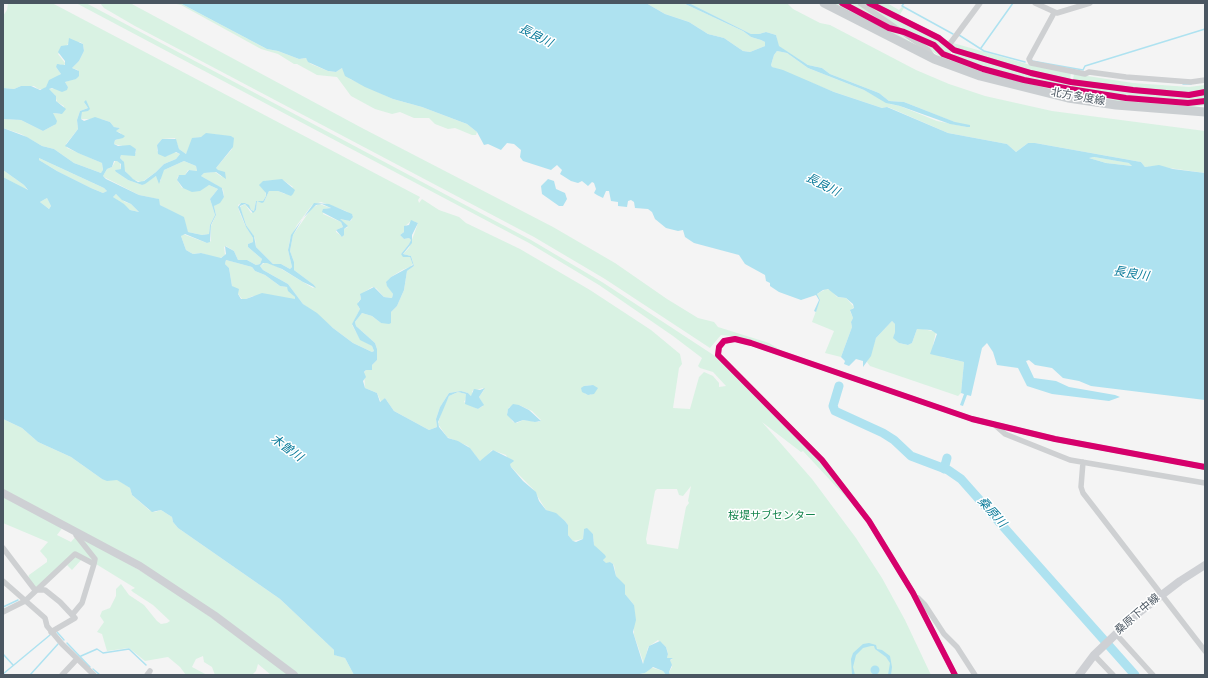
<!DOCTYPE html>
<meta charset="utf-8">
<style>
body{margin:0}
#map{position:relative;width:1208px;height:678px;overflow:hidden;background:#f4f4f4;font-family:Overpass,sans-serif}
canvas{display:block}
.frame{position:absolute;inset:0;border:4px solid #4a5661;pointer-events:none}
</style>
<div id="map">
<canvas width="1208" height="678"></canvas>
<div class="frame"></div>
</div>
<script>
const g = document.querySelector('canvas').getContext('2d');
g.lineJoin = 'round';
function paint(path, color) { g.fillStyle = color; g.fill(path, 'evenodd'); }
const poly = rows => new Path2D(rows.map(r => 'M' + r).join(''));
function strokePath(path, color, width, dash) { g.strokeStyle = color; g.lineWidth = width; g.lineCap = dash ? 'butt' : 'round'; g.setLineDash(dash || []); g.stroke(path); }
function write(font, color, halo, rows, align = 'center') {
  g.font = font + ' Overpass,"Noto Sans JP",sans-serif'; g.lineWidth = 3; g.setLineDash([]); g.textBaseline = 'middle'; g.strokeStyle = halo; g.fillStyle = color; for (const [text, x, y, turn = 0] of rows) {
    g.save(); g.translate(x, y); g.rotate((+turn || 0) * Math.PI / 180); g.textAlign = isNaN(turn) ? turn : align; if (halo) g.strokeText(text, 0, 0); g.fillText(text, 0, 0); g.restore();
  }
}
paint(poly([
 [8,3,52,3,420,197,418,200,419,203,422,199,439,210,459,217,466,223,520,249,590,290,651,330,680,354,682,364,679,368,673,408,690,409,699,377,704,372,713,376,719,383,719,387,726,386,713,372,700,368,698,366,702,358,673,336,599,285,529,243,76,3,86,3,531,240,602,282,715,356,740,378,820,461,857,509,803,451,801,452,762,422,812,479,856,538,882,578,905,620,931,675,670,675,669,672,672,667,670,660,673,659,667,658,668,653,666,647,658,640,648,647,644,664,634,635,634,605,625,594,625,587,616,576,614,565,610,562,606,564,604,561,594,545,593,534,584,529,583,539,573,541,568,535,568,525,565,521,559,516,546,510,533,489,511,467,506,455,492,450,483,460,480,461,468,446,447,437,438,424,442,410,449,396,458,392,466,394,467,396,464,402,478,409,483,406,483,404,479,397,484,390,483,388,472,391,473,395,471,396,468,393,461,391,449,393,440,407,436,419,437,427,429,430,394,411,385,398,381,402,377,393,365,388,364,373,366,370,372,370,372,365,377,360,377,349,375,343,356,326,355,322,362,313,372,316,381,323,391,323,391,312,397,306,404,290,407,271,414,266,411,256,403,254,409,248,418,223,413,221,410,222,404,227,404,232,400,235,404,239,409,238,411,240,409,244,401,254,410,257,413,264,410,267,402,270,391,277,386,283,393,294,392,298,384,297,376,288,372,287,360,295,361,299,358,302,358,306,360,309,352,325,360,339,372,346,374,351,372,352,353,343,333,328,303,304,288,284,263,270,260,266,266,262,278,267,313,288,315,286,294,270,294,262,290,251,293,235,311,209,319,204,331,208,325,209,323,214,341,222,343,227,336,230,336,232,343,237,344,229,348,227,339,219,351,221,353,216,346,211,321,202,312,205,297,225,290,239,288,250,292,267,290,269,281,264,273,264,256,247,255,238,246,225,240,207,245,204,251,213,256,210,257,201,264,202,269,191,278,191,285,194,293,187,283,180,264,181,266,196,263,201,256,201,254,211,251,210,246,203,241,203,238,205,239,211,245,225,253,238,253,242,248,244,248,247,262,259,260,264,256,265,247,260,238,260,234,251,226,246,224,247,225,255,219,259,201,253,193,254,186,250,181,236,183,234,207,243,211,241,211,226,216,215,214,206,224,197,223,189,201,176,204,173,215,172,222,177,216,168,232,149,233,137,210,134,201,137,194,138,186,154,179,149,175,138,162,139,157,145,157,151,167,156,174,152,180,154,176,159,164,164,156,172,142,182,134,180,130,177,123,168,123,161,120,158,121,155,136,153,136,149,114,144,115,140,119,139,121,133,115,131,120,128,114,127,110,122,101,119,81,119,82,111,89,110,87,105,84,102,88,108,80,111,77,120,78,129,66,144,67,148,102,163,103,171,101,173,74,163,54,149,42,146,21,134,3,128,3,119,21,120,43,131,54,125,53,113,60,114,64,106,57,102,55,95,48,89,68,87,65,82,77,78,78,70,72,68,79,61,84,51,83,44,80,42,69,43,58,54,65,63,64,66,60,64,56,67,61,74,49,82,48,85,44,89,38,89,34,86,21,86,14,89,3,88,3,16,7,10],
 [593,385,591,395,585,394,584,386],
 [519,405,532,411,541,420,539,422,523,420,517,423,513,422,507,413,509,407],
 [691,486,688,501,689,503,686,507,678,549,647,544,646,539,655,491,657,489,677,489,679,495,683,496],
 [100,3,130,3,362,128,553,227,615,263,667,299,698,318,714,322,718,327,769,343,787,354,730,336,721,335,710,348,605,279,534,237,135,26,104,8],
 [172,3,180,3,267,49,278,51,299,59,306,58,311,64,328,71,336,72,342,68,350,79,393,99,422,107,467,124,477,132,476,135,472,135,455,128,448,129,435,124,429,118,414,118,400,112,392,114,375,109,351,96,337,77,317,75,297,64,294,64,278,54,261,49,181,5],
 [646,3,683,3,743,31,751,37,761,40,765,42,765,46,750,52,743,51,724,38,708,34,689,22,665,14],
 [689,3,787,3,793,9,820,23,830,25,916,70,949,84,985,96,1052,111,1205,131,1205,173,1155,166,1145,167,1141,162,1035,143,1028,143,1016,152,1007,144,948,133,888,107,882,108,834,92,772,67,771,65,774,55,777,51,787,53,808,68,864,90,890,104,900,106,937,121,967,127,904,102,889,101,879,93,830,74,822,68,808,65,778,46,776,35,766,32,759,34,751,34],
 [831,3,839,3,900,35,926,52],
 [845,3,856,3,887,25],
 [863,3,938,40,952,51,950,55,944,53,935,44,892,23],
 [873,3,887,3,899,10,902,7,904,8,899,16],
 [904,33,933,47,942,55,949,58,947,61],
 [953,43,1034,66,1071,73,1070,80,1032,71,957,49,952,45],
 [955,52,1069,83,1068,88,984,67,953,56],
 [952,59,981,69,1024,81,1067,90,1066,94,1025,85,950,62],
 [1074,74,1133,83,1189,87,1205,85,1205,91,1188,93,1133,89,1073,80],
 [1072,83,1205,94,1205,99,1188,101,1126,96,1071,88],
 [1071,91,1126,99,1188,104,1205,102,1205,105,1189,108,1127,103,1070,95],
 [1094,157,1130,163,1132,166,1106,163,1089,158],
 [39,158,104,188,107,191,103,193,91,188,57,171,39,160],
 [116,160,120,163,121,169,116,170,116,172,128,180,142,185,156,176,161,181,161,173,164,170,184,161,196,166,197,171,188,170,185,175,178,176,177,180,182,188,209,185,218,189,210,199,215,215,210,225,209,234,202,235,188,232,178,215,160,205,158,199,139,195,104,177,103,176,107,169,112,167],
 [3,170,24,185,28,191,3,177],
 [116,194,125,202,131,204,139,212,130,210,113,197],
 [47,198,51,206,49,209,40,202],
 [226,260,252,267,255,271,265,275,280,286,287,287,295,297,295,300,253,296,246,299,242,299,232,286,229,268,225,264],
 [826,289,831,290,837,297,846,298,854,307,850,311,853,318,851,322,852,327,841,357,825,353,834,331,812,322,820,300,817,294],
 [892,321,895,324,895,332,894,336,899,343,908,345,912,343,917,329,919,328,936,332,933,345,942,357,964,362,961,393,958,396,870,366,867,362,876,338],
 [3,419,22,428,38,442,71,457,102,479,117,479,130,488,132,495,149,510,155,512,161,510,172,517,173,522,178,528,280,599,334,650,335,655,345,658,354,675,297,675,206,607,3,490],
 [3,495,63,527,57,535,71,542,76,536,93,561,74,553,36,588,28,578,29,575,47,562,47,559,40,551,48,542,3,523],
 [78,534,173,590,291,675,271,675,258,664,256,671,252,675,215,675,212,667,204,662,203,656,196,659,192,667,207,675,186,675,180,667,168,657,145,661,129,648,107,651,102,634,97,632,104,622,100,616,102,611,110,608,116,596,116,589,121,584,129,595,144,605,157,621,161,624,167,623,170,621,153,605,133,592,131,590,135,588,96,564],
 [75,556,82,559,72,570,67,565],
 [650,667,663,671,666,675,634,675,645,673]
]), '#d9f2e3');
paint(poly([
 [180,3,646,3,665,14,689,22,708,34,724,38,743,51,750,52,765,46,765,42,761,40,751,37,743,31,683,3,689,3,751,34,759,34,766,32,776,35,779,46,808,65,822,68,830,74,879,93,889,101,904,102,955,122,970,125,970,127,967,127,950,124,900,106,886,103,864,90,808,68,787,53,777,51,774,55,771,65,772,67,783,70,834,92,882,108,887,107,948,133,1007,144,1016,152,1028,143,1035,143,1141,162,1145,167,1159,165,1173,169,1205,173,1205,400,1091,386,1079,381,1063,378,1052,368,1035,365,1029,360,1026,361,1034,378,1056,381,1069,387,1115,395,1120,397,1109,401,1052,394,1027,386,1018,368,997,365,993,352,987,343,982,348,971,396,967,395,963,406,960,405,964,394,961,393,964,362,930,354,937,334,931,330,917,329,912,343,908,345,899,343,893,338,895,332,895,324,892,321,876,338,871,356,863,367,863,361,856,359,849,366,844,364,845,361,841,357,852,327,851,322,853,318,850,310,854,308,853,304,846,298,838,297,828,289,823,290,817,294,820,300,816,312,814,311,819,300,816,295,801,300,779,292,770,286,770,283,766,281,765,275,745,264,739,255,694,243,685,237,683,230,678,231,666,228,655,219,652,212,648,209,635,208,634,202,631,200,628,201,627,207,618,206,618,202,611,201,609,191,606,191,603,198,597,195,594,193,596,189,594,183,592,182,588,186,582,181,578,183,571,181,560,174,562,170,557,165,551,170,523,161,520,157,521,150,514,144,507,143,501,150,488,144,484,145,477,132,467,124,422,107,393,99,365,87,345,76,342,68,336,72,328,71,308,62,306,58,299,59,278,51,267,49],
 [1094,157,1129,163,1132,166,1106,163,1089,158],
 [69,38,83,44,84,51,79,61,72,68,79,71,79,76,76,79,65,82,68,87,67,90,62,92,52,88,49,89,56,96,56,101,66,109,62,114,53,113,57,121,56,124,43,131,21,120,3,119,3,88,14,89,21,86,31,86,40,90,46,87,49,80,61,74,56,67,57,64,65,65,65,61,58,52,61,46,68,45],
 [86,100,90,109,88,111,82,112,81,119,84,121,95,117,110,122,114,127,120,128,116,131,125,136,123,138,115,140,114,144,118,146,130,145,136,149,135,156,121,155,120,158,124,162,125,171,133,179,138,182,144,181,156,172,164,164,176,159,180,154,176,152,165,157,158,154,157,145,162,139,176,139,179,149,186,154,192,138,201,137,206,133,231,136,234,138,233,147,216,168,218,170,225,172,226,179,216,172,204,173,201,176,222,188,224,197,220,203,214,206,216,215,211,225,210,242,207,243,185,234,181,236,186,250,193,254,201,253,221,258,226,254,225,246,234,251,238,260,247,260,256,265,260,264,262,259,248,247,248,244,253,242,253,238,246,227,238,207,241,203,245,203,249,205,251,210,254,211,256,201,263,201,266,196,266,193,259,185,263,181,282,179,295,190,293,194,291,196,278,191,269,191,264,202,262,203,257,201,256,210,253,213,245,204,240,206,246,225,254,236,256,247,273,264,281,264,290,269,292,267,288,250,291,235,314,203,329,204,352,214,353,217,350,221,340,219,348,226,344,229,344,235,342,237,336,230,343,227,341,222,322,212,323,209,331,208,322,204,316,205,303,218,293,235,290,251,294,262,294,270,314,285,316,288,303,282,282,269,267,263,263,263,260,266,263,270,288,284,303,304,317,313,333,328,353,343,372,352,374,351,372,346,360,340,352,324,360,309,357,304,361,299,360,294,374,287,384,297,392,298,393,294,387,286,386,282,391,277,413,265,410,257,403,257,401,254,409,244,411,240,409,238,404,239,400,235,404,232,404,226,409,225,411,220,418,223,412,235,412,243,403,254,411,256,414,266,407,271,404,290,397,306,391,312,391,323,389,324,381,323,372,316,362,313,355,322,356,326,375,343,377,349,377,360,372,365,372,370,366,370,364,372,366,377,363,381,365,388,377,393,380,402,385,398,394,411,429,430,437,427,436,419,440,407,449,393,461,391,468,393,471,396,474,389,480,390,485,388,479,397,484,405,478,409,465,404,466,394,458,392,449,396,438,422,439,427,448,438,458,441,470,448,480,461,493,450,513,460,514,461,510,464,511,467,523,481,536,492,539,501,546,510,556,513,565,521,568,525,568,535,573,541,576,542,583,539,584,529,587,528,593,534,594,545,605,555,606,557,603,560,606,563,610,562,613,564,616,576,625,585,625,594,634,605,636,620,633,632,643,664,649,646,660,641,666,647,668,654,667,658,673,658,670,660,672,665,669,672,670,675,666,675,663,671,653,667,645,673,634,675,354,675,345,658,334,655,334,650,280,599,178,528,173,522,172,517,161,510,152,512,132,495,130,488,117,480,107,481,102,479,71,457,38,442,22,428,3,419,3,177,28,190,24,185,3,170,3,128,27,137,42,146,54,149,74,163,101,173,103,170,102,163,78,153,65,146,78,129,77,120,80,111,88,108,84,102],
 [39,158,104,188,107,191,103,193,91,188,57,171,39,160],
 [114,161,117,161,121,164,121,169,115,170,116,172,128,180,142,185,145,184,156,176,159,184,164,170,184,161,196,166,197,171,189,170,185,175,179,175,177,180,183,188,192,192,200,191,209,185,218,189,210,199,215,215,210,225,209,234,202,235,188,232,184,217,160,205,159,199,139,195,106,179,103,176,107,169,112,167],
 [116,194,122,200,131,204,139,212,130,210,124,204,113,197],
 [47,198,51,206,49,209,40,202],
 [226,260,252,267,255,271,265,275,280,286,287,287,288,291,295,297,295,299,262,293,246,299,241,299,238,294,239,289,232,286,229,268,225,264],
 [548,179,554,181,556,189,565,193,567,199,563,206,559,206,542,194,541,186],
 [593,385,598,388,594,394,588,395,582,392,581,388,584,386],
 [513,404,519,405,529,410,541,421,535,422,523,420,515,423,507,415,508,409],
 [869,643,876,645,877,649,882,650,890,656,892,667,891,675,888,675,890,663,886,657,875,649,874,646,871,646,863,648,856,655,853,667,855,675,852,675,851,659,853,653,863,644],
 '870.5 670a4.5 4.5 0 1 1 9 0a4.5 4.5 0 1 1-9 0Z'
]), '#aee2f0');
strokePath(poly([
 [904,3,902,6,953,34],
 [959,35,984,51,1025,62],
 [981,48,1013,3],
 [1032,61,1083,70],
 [1083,70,1085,66,1205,29],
 [1183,84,1191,84],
 [3,607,18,600],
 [57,632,64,640],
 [67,643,90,667],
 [3,654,13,665],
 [81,656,97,649,103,653,129,649,146,665],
 [93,669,100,675],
 [3,674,50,635],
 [30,675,58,644]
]), '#aee2f0', 1.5);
strokePath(poly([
 [839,386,833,406,835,411,883,433,894,440,911,456,948,470,961,479,1135,675],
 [944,469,947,458]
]), '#aee2f0', 9);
strokePath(poly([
 [860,3,928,50,933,57],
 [869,3,939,38,954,50,1031,73,1071,82,1133,90,1189,95,1205,92],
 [1035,3,1057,13,1090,3],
 [1054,13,1029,59,1031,63,1085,74,1089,72,1126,77,1191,82,1205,80],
 [949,45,980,3],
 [996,426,1005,434,1070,460,1205,483],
 [1083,462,1081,487,1083,493,1205,651],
 [3,548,35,590,45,590,60,602,75,618,51,632],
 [3,581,45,618,47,626,62,644,94,675],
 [918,598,925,605,944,634,957,647,975,675],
 [3,612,25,601,75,554,94,564,95,559,76,535,76,532],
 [72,615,82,603,94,564],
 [1116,634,1153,675],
 [1094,655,1113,675],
 [62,675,77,659],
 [147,675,150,671],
 [955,675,913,593,869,521,822,460,718,355,719,347,724,341,735,339,751,343,972,419,1055,439,1205,467]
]), '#ced0d2', 5.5);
strokePath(poly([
 [3,493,140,566,214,615,294,675],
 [1079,675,1094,655,1137,614,1180,581,1205,565]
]), '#ced0d4', 8);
strokePath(poly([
 [824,3,934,59,980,76,1068,98,1116,105,1205,112]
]), '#caced1', 9);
strokePath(poly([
 [842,3,889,28,904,32,934,45,943,54,983,69,1024,80,1070,89,1126,98,1188,103,1205,101],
 [869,3,939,38,954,50,1031,73,1071,82,1133,90,1189,95,1205,92],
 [955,675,913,593,869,521,822,460,718,355,719,347,724,341,735,339,751,343,972,419,1055,439,1205,467]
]), '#d6006c', 6);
write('11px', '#4a5661', '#fff', [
 ["北方多度線",1078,98,10],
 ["桑原下中線",1138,615,-41]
]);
write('11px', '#17864f', '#fff', [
 ["桜堤サブセンター",772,517]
]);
write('italic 12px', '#0c7c9b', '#fff', [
 ["長良川",535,37,27],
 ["長良川",822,186,27],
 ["長良川",1131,275,9],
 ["木曽川",286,449,36],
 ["桑原川",991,513,48]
]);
</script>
